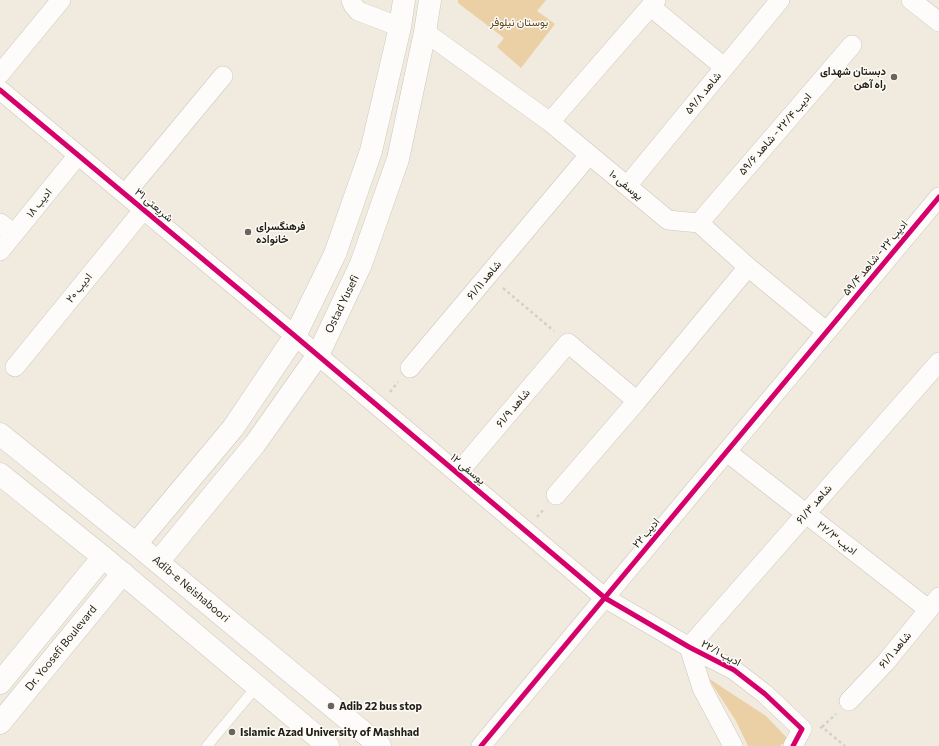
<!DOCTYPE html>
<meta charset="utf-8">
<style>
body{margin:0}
canvas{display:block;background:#f1eadf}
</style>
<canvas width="939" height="746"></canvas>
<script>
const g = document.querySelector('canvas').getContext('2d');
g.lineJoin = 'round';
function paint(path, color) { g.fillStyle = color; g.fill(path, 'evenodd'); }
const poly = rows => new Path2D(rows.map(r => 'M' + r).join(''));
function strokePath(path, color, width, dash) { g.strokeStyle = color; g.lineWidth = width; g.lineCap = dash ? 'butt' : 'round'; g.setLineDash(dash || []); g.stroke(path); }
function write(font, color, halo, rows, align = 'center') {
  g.font = font + ' Commissioner,Vazirmatn,sans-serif'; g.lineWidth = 3; g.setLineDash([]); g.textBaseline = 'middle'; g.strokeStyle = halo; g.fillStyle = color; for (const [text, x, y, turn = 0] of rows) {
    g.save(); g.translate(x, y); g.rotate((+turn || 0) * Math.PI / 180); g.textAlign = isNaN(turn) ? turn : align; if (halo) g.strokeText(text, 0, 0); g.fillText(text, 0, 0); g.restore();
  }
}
paint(poly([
 [458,0,546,0,537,11,555,24,521,68,497,47,504,38,458,3],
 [708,678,766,716,788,739,780,746,748,746,736,721]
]), '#ebd0a5');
const lane = poly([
 [207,746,257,686]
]);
const street = poly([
 [351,0,353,5,358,11,400,27],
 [911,0,939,22],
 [651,7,724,67],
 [425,32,550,122,668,220,699,223,748,267,826,331],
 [0,74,61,0],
 [0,90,295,336,605,598,689,647,734,670,765,694,802,729,793,746],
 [550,122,656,0],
 [627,186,780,0],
 [125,194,223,76],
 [0,223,14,234],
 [699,223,852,45],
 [0,251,78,155],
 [15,367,144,209],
 [410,368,589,155],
 [727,452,928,609],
 [458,473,568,343,637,401,748,267],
 [556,495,637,401],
 [689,647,939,362],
 [689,647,702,688,733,746],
 [849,701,885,663,939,597],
 [481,746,939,197]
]);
const secondary = poly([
 [0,434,136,544,380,746],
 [0,474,103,557,328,746],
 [136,544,233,428,295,336,335,254,371,151,400,27,404,0],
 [158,562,255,444,318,355,361,264,398,159,425,32,430,0],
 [0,683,103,557],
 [0,723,123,573]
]);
strokePath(lane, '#ccc7be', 11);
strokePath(street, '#ccc7be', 20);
strokePath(secondary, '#ccc7be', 23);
strokePath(poly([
 [503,288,554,331],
 [390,392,398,382],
 [537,517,544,509],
 [822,727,836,714],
 [820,728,822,727,845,746]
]), '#d2d0cc', 2.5, [3, 3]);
strokePath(lane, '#fdfcfa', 10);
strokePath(street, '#fdfcfa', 19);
strokePath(secondary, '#fdfcfa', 22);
strokePath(poly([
 [0,90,295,336,605,598,689,647,734,670,765,694,802,729,793,746],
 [481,746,939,197]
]), '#d6006c', 5);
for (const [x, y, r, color] of [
 [894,77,4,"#6a655c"],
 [248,232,4,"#6a655c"],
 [331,706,4,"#6a655c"],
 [232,732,4,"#6a655c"]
]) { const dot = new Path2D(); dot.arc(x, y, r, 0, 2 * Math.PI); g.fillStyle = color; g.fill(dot); strokePath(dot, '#fdfbf6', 1.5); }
write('11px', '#5c4722', '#fdfbf6', [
 ["بوستان نیلوفر",519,22]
]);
write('bold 11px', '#221d16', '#fdfbf6', [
 ["دبستان شهدای",886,71,"right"],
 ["راه آهن",886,84,"right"],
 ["فرهنگسرای",256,226],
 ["خانواده",256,239],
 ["Adib 22 bus stop",339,706],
 ["Islamic Azad University of Mashhad",240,732]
], 'left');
write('11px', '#221d16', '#fdfbf6', [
 ["شاهد ۵۹/۸",703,93,-51],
 ["ادیب ۲۲/۴ - شاهد ۵۹/۶",775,134,-49],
 ["یوسفی ۱۰",626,185,40],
 ["ادیب ۱۸",39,203,-51],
 ["شریعتی ۳۱",154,205,40],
 ["ادیب ۲۲ - شاهد ۵۹/۴",875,258,-50],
 ["شاهد ۶۱/۱۱",484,280,-50],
 ["ادیب ۲۰",79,288,-51],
 ["Ostad Yusefi",342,304,-64],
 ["شاهد ۶۱/۹",513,408,-50],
 ["یوسفی ۱۲",468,469,40],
 ["شاهد ۶۱/۳",814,504,-49],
 ["ادیب ۲۲",646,533,-50],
 ["ادیب ۲۲/۳",837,538,38],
 ["Adib-e Neishaboori",191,589,40],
 ["Dr. Yoosefi Boulevard",61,648,-51],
 ["شاهد ۶۱/۱",895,650,-50],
 ["ادیب ۲۲/۱",721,653,28]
]);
</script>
